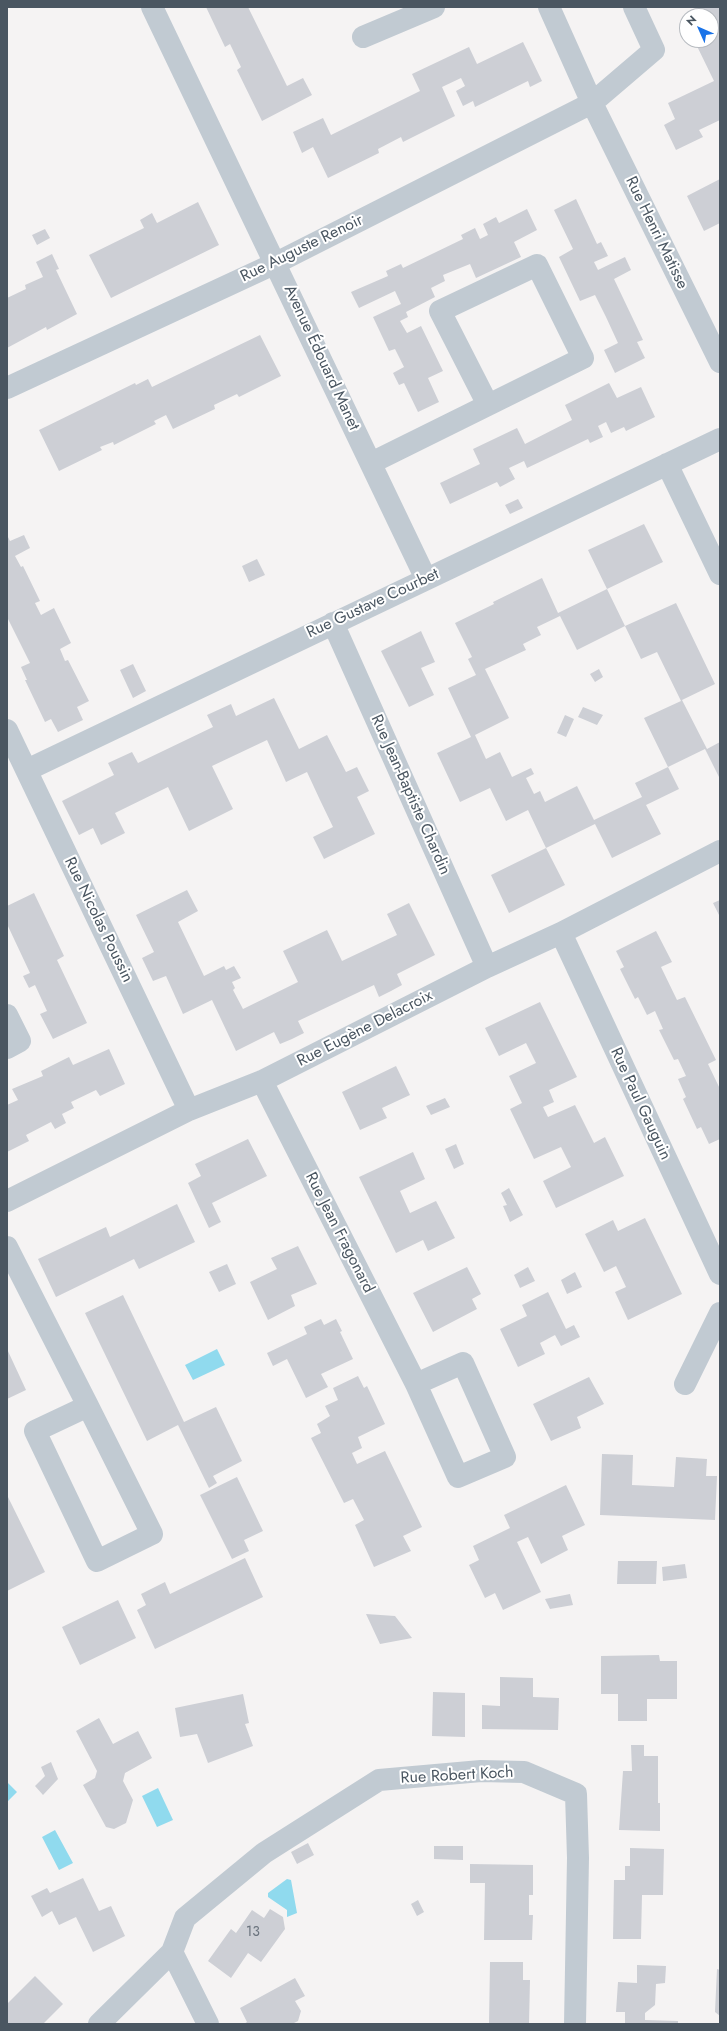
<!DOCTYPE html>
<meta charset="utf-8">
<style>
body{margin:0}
#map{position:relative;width:727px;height:2031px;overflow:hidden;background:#f5f3f3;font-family:Jost,sans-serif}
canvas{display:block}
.frame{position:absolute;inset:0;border:8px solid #4a5661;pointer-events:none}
.north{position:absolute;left:679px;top:8px;width:40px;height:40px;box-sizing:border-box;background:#fff;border:1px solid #b7bbc0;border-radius:50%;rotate:315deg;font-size:11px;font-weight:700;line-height:16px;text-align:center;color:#4a5661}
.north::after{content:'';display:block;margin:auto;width:14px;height:18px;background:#1a73e8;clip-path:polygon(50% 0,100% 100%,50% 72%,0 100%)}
</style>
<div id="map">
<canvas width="727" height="2031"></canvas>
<div class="frame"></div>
<div class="north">N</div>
</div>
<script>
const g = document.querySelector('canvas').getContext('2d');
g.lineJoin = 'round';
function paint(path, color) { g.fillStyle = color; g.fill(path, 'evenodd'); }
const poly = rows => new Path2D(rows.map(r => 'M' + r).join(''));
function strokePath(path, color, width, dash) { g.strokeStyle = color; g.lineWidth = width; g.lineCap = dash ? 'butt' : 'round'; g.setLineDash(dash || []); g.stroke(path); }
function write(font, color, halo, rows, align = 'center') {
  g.font = font + ' Jost,sans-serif'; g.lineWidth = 4; g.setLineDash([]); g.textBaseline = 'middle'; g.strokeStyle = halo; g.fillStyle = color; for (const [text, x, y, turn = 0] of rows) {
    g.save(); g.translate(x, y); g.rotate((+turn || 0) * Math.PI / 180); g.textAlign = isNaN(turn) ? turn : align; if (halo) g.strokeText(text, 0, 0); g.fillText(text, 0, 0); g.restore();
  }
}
paint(poly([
 [217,1349,225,1365,193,1380,185,1365],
 [7,1782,17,1792,7,1802],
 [158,1788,173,1820,157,1827,142,1796],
 [55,1830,73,1863,59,1870,42,1837],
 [287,1879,291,1880,297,1913,287,1917,287,1910,268,1897,268,1893]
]), '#90daee');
paint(poly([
 [206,7,248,7,287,86,303,78,312,95,262,121,237,70,241,67,230,44,225,47],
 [698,7,720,7,720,120,699,130,703,137,676,150,664,125,675,119,668,103,714,81,694,40,711,40,711,16,703,16],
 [523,42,542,81,530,87,528,81,475,107,473,101,463,106,456,91,465,86,461,78,442,87,455,116,403,142,401,137,378,149,379,153,328,178,313,147,302,153,293,132,323,118,331,135,420,91,412,74,469,47,477,64],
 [720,179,720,223,704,231,687,196],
 [576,199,597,244,601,242,608,256,594,262,598,270,625,257,631,270,614,279,643,340,637,342,645,358,615,373,604,350,618,343,606,317,595,295,580,301,559,257,573,249,554,210],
 [198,202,219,245,111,298,89,255,144,228,140,220,152,213,157,223],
 [527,209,537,230,514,242,521,257,476,278,470,264,443,275,445,281,431,288,435,297,406,312,408,317,400,321,407,333,421,326,443,371,428,378,439,402,418,412,404,383,399,385,393,373,404,367,395,349,389,351,373,317,401,304,395,291,359,308,351,292,388,276,386,271,401,264,403,268,463,239,461,235,475,228,480,239,488,235,483,224,496,217,499,223],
 [45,229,50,238,37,245,32,235],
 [52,254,59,269,56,270,77,314,47,330,46,327,7,348,7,298,26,289,25,285,43,277,36,262],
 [260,335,281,376,239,397,237,394,214,405,215,409,173,429,166,415,154,421,156,424,114,445,113,442,100,447,102,450,59,471,39,430,135,383,136,385,148,379,152,387],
 [609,383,617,398,641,387,655,417,626,431,624,427,611,433,606,422,598,426,603,437,590,443,588,439,527,468,524,461,509,468,515,479,500,487,497,482,450,504,440,483,480,464,473,449,517,428,525,444,572,420,565,405],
 [518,499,523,508,510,514,505,505],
 [644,524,663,562,607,589,588,550],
 [7,535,10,541,24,535,30,548,15,556,21,567,23,566,40,601,35,603,41,615,54,608,71,643,60,649,65,661,68,660,89,701,77,707,83,720,58,732,51,719,45,722,25,680,27,680,21,667,30,663,7,617],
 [257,559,265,575,249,582,242,566],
 [542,578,558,613,607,589,625,626,676,603,715,684,682,700,707,749,720,742,720,779,705,749,668,767,644,718,681,701,657,652,641,659,625,626,577,650,560,616,537,627,541,635,523,644,526,650,485,669,509,718,475,735,486,759,500,752,512,777,531,768,534,774,526,778,534,794,540,791,545,802,577,786,594,820,642,797,635,783,668,767,679,789,646,805,661,834,612,858,595,824,546,848,528,810,506,821,490,788,460,802,437,753,471,737,448,688,476,675,468,659,472,657,455,623,494,604,493,602],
 [421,631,435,662,421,668,434,695,409,707,381,651],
 [133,664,146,691,133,698,120,670],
 [599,669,603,677,595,682,590,674],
 [274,698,299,749,327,735,346,772,357,767,369,791,357,797,375,834,324,859,313,837,333,827,320,800,307,772,286,782,267,740,212,766,233,809,189,831,168,787,115,813,125,833,101,845,93,828,79,835,62,801,114,775,108,763,132,752,138,763,213,727,207,715,231,704,236,716],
 [583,707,603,715,597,725,578,717],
 [565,715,574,719,566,737,557,733],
 [546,848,565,885,509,913,491,875],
 [187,890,198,911,178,922,204,976,224,966,226,970,234,966,241,978,232,982,235,988,233,990,243,1009,298,982,283,951,327,930,342,961,397,935,387,914,409,903,435,955,397,974,402,985,391,991,379,997,374,985,298,1021,304,1033,292,1039,280,1044,274,1032,236,1051,212,1000,183,1014,166,976,153,981,142,958,154,952,136,915],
 [34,893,64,956,57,960,87,1023,53,1039,40,1014,47,1011,35,985,29,988,23,976,30,973,7,924,7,906],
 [720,900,720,917,713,903],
 [656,931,672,962,661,967,677,1000,685,997,716,1060,708,1064,720,1089,720,1139,709,1144,701,1127,697,1129,683,1099,686,1097,678,1079,686,1076,678,1059,674,1060,659,1030,663,1029,655,1011,647,1015,638,997,635,999,620,969,624,967,616,951],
 [540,1002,577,1077,549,1090,554,1102,543,1107,548,1117,575,1105,594,1143,605,1137,624,1176,556,1208,543,1181,571,1167,561,1147,534,1159,510,1109,522,1103,509,1076,536,1063,526,1043,499,1056,485,1028],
 [109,1049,125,1084,100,1096,96,1090,71,1102,74,1108,62,1114,66,1123,55,1129,51,1122,26,1135,29,1141,7,1152,7,1105,18,1100,12,1089,43,1076,41,1071,69,1057,73,1065],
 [396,1066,410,1095,382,1108,387,1118,360,1130,342,1092],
 [445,1098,450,1107,431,1115,426,1106],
 [248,1139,267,1176,212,1203,221,1222,209,1228,188,1183,201,1176,195,1164],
 [456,1144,464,1164,454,1169,445,1149],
 [413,1152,425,1179,400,1191,410,1213,436,1201,455,1238,428,1251,423,1240,396,1253,359,1177],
 [509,1188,523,1215,510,1222,503,1206,507,1205,501,1193],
 [177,1204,195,1242,139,1269,134,1259,56,1297,38,1259,106,1227,110,1237],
 [645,1218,682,1294,628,1320,615,1292,626,1287,616,1266,604,1272,585,1234,613,1220,618,1231],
 [298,1246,317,1284,291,1295,295,1306,268,1320,250,1282,277,1269,271,1258],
 [227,1264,236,1284,219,1292,209,1272],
 [467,1267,481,1294,472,1299,477,1309,433,1332,413,1293],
 [528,1267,535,1281,520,1288,514,1275],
 [575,1272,582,1287,567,1294,561,1280],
 [548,1292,566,1329,574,1325,580,1337,561,1346,555,1335,540,1343,545,1354,518,1367,500,1329,527,1316,522,1305],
 [123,1295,184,1422,216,1407,242,1461,213,1476,217,1483,209,1488,178,1425,147,1441,85,1313],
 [321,1319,324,1325,336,1319,342,1331,340,1332,353,1359,321,1374,328,1387,306,1398,287,1359,273,1366,267,1353,307,1334,304,1327],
 [7,1349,26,1390,7,1399],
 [358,1376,364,1388,367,1386,385,1424,358,1437,362,1448,352,1453,357,1464,385,1451,422,1527,403,1536,411,1551,374,1567,355,1525,364,1520,353,1499,344,1503,311,1438,321,1433,317,1424,330,1416,325,1406,338,1400,333,1388],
 [589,1377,604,1404,577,1417,581,1428,551,1441,533,1404],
 [602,1454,633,1455,632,1485,674,1487,676,1457,707,1459,706,1476,717,1476,715,1520,600,1515],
 [237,1477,263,1531,244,1540,249,1551,232,1559,200,1495],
 [566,1485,585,1525,562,1536,568,1550,541,1564,528,1537,517,1542,541,1592,503,1610,495,1593,485,1598,469,1565,479,1560,473,1546,510,1528,504,1515],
 [7,1495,45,1572,7,1591],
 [245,1558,263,1597,155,1649,137,1610,146,1605,141,1594,165,1582,170,1594],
 [618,1561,657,1561,656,1584,617,1584],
 [685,1564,687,1578,663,1581,662,1567],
 [570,1594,573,1605,550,1609,545,1599],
 [118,1600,136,1638,80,1665,62,1627],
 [366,1614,395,1616,412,1638,380,1644],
 [659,1655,660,1661,677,1661,677,1699,647,1699,647,1721,618,1721,618,1694,601,1694,601,1656],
 [500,1677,533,1678,533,1697,559,1698,558,1730,482,1729,482,1705,500,1706],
 [433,1692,465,1693,465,1737,432,1736],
 [243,1694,249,1723,245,1724,253,1746,208,1763,197,1734,180,1737,175,1708],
 [99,1718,113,1744,138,1731,152,1758,125,1773,123,1781,133,1800,126,1823,114,1829,106,1827,83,1785,95,1778,97,1771,76,1731],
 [631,1745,644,1745,644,1756,658,1756,658,1803,660,1803,660,1831,619,1830,623,1771,632,1771],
 [51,1762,58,1779,43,1795,35,1786,45,1776,41,1767],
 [308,1843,314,1855,297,1864,291,1852],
 [434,1846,463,1846,463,1860,434,1859],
 [630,1848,664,1849,663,1895,642,1895,641,1939,613,1939,614,1880,625,1880,625,1866,630,1866],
 [470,1864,533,1865,533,1895,529,1895,529,1915,533,1915,532,1940,484,1940,485,1883,470,1883],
 [83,1878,99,1911,111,1906,125,1936,93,1952,76,1917,59,1925,52,1911,42,1917,31,1896,47,1888,50,1893],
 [418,1900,424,1912,417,1916,411,1904],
 [270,1909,283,1917,285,1929,261,1962,248,1953,231,1978,208,1961,231,1929,236,1933,252,1910,264,1918],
 [490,1962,523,1962,523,1980,530,1980,529,2024,489,2024],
 [637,1965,666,1966,665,1983,656,1984,655,2005,645,2013,645,2020,678,2021,678,2024,625,2024,625,2012,616,2012,618,1982,637,1983],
 [717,1969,720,1970,720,2016,715,2012],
 [35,1976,63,2004,43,2024,7,2024,7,2004],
 [295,1978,305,1996,295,2001,301,2011,298,2021,292,2024,244,2024,247,2022,240,2008]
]), '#cdcfd5');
strokePath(poly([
 [152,7,426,579],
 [549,7,592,103,720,362],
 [363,37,434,7],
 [7,388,276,263,592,103,654,50,634,7],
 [371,463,583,358,537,265,440,311,488,405],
 [667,464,720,574],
 [333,623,487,967],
 [7,730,189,1110],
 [27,770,720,439],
 [561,933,720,1274],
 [7,1015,20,1041,7,1048],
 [262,1081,416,1384,458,1477,505,1457,463,1363,416,1384],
 [7,1201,189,1110,262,1081,487,967,561,933,720,851],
 [7,1247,88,1406,152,1534,97,1561,35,1431,88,1406],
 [685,1384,720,1313],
 [172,1952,208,2024],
 [99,2024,172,1952,185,1918,264,1853,379,1780,481,1771,524,1772,576,1794,578,1858,575,2024]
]), '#c1cad2', 22);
write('14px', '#6b747e', null, [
 ["13",253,1933]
]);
write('16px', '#4a5661', '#fff', [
 ["Rue Henri Matisse",656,233,64],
 ["Rue Auguste Renoir",302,249,-26],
 ["Avenue Édouard Manet",321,358,65],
 ["Rue Gustave Courbet",373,604,-25],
 ["Rue Jean-Baptiste Chardin",410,795,66],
 ["Rue Nicolas Poussin",98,920,64],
 ["Rue Eugène Delacroix",365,1029,-27],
 ["Rue Paul Gauguin",640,1104,65],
 ["Rue Jean Fragonard",339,1233,63],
 ["Rue Robert Koch",457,1776,-3]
]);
</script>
